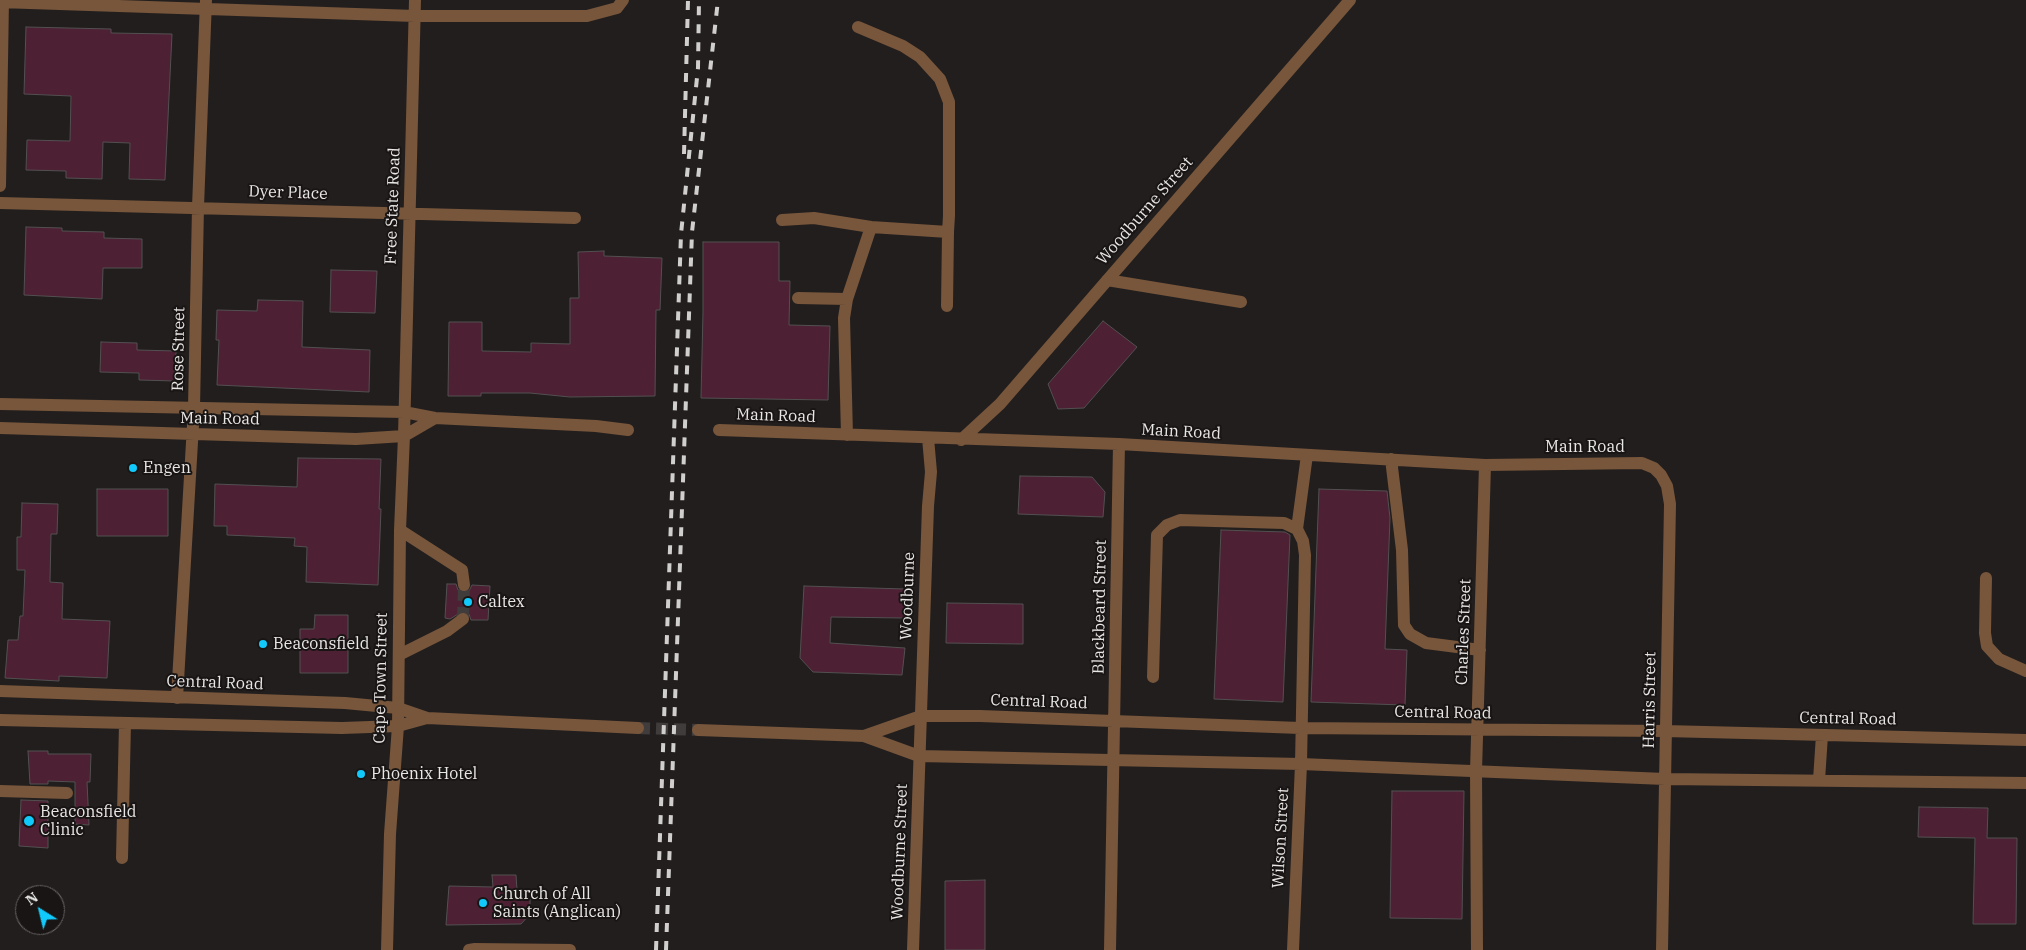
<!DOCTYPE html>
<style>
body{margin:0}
#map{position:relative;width:2026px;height:950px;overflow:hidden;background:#221e1e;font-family:"IBM Plex Serif",serif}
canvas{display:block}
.north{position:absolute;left:15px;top:885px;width:50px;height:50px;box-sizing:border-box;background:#181514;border:1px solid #6c6968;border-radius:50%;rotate:324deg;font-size:14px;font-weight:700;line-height:20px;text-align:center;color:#e9e6e6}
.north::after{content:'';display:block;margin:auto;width:18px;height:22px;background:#11cafb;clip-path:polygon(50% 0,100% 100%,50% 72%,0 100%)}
</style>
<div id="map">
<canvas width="2026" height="950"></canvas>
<div class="north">N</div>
</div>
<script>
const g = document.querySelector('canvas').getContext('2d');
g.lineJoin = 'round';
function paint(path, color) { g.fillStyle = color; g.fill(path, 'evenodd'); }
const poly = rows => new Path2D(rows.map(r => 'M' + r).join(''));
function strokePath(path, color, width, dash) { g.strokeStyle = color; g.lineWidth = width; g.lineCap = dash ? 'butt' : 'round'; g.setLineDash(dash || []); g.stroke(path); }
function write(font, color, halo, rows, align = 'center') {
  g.font = font + ' "IBM Plex Serif",serif'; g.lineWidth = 4; g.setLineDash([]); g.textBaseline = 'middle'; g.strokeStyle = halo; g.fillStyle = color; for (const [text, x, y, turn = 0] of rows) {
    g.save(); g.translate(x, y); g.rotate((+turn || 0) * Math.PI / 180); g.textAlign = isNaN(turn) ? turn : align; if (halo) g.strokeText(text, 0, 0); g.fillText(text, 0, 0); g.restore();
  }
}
const building = poly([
 [26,27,111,29,111,33,172,34,165,180,129,179,130,143,103,142,102,179,66,178,66,171,26,170,27,140,70,141,71,96,24,94,26,27],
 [26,227,62,228,62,231,104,232,104,238,142,239,142,268,103,268,102,299,24,295,26,227],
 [703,242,779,242,779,281,790,281,789,325,830,326,828,400,701,398,703,312,703,242],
 [604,251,604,256,662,258,660,310,656,310,655,396,570,397,530,393,481,393,481,396,448,396,449,322,482,322,482,351,531,352,531,343,570,344,570,298,579,298,578,252,604,251],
 [331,270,377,271,375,313,330,312,331,270],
 [258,300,303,301,302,347,370,350,369,392,217,385,219,340,216,340,217,310,257,311,258,300],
 [1103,321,1137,347,1084,408,1058,409,1048,384,1103,321],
 [101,342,137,343,137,350,176,351,175,381,139,380,139,373,100,372,101,342],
 [298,458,381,459,379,509,381,509,378,585,306,582,307,547,294,546,295,538,227,535,227,526,214,526,215,484,297,487,298,458],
 [1020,476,1092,477,1105,492,1103,517,1018,514,1020,476],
 [97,489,168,489,168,536,97,536,97,489],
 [1319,489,1387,491,1390,518,1385,649,1407,650,1405,705,1311,702,1319,489],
 [22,503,58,504,57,534,51,534,50,582,63,583,62,619,110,621,107,678,59,676,59,681,5,678,8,640,18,640,20,616,23,616,25,570,17,570,17,537,21,537,22,503],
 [1221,530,1285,532,1290,535,1283,702,1214,699,1221,530],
 [447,584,456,584,458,590,465,593,469,591,472,585,490,586,488,620,471,620,469,614,463,611,450,619,445,618,447,584],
 [804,586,905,589,904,618,831,617,830,643,905,648,902,675,813,672,800,658,804,586],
 [947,603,1023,604,1023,644,946,643,947,603],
 [315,615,348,615,348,673,300,673,300,629,314,629,315,615],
 [28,751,48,751,48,754,91,754,90,782,87,782,89,825,75,824,75,782,48,781,48,784,30,784,28,751],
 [1392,791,1464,791,1462,919,1390,918,1392,791],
 [21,800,48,801,48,848,19,846,21,800],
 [1919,807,1988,808,1987,838,2017,838,2016,924,1973,924,1975,838,1918,837,1919,807],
 [492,875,516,875,517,890,530,899,530,914,521,924,446,925,449,886,493,887,492,875],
 [985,880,985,950,945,950,945,881,985,880]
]);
paint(building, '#4d2034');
strokePath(building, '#535051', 1);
strokePath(poly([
 [463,619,464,585],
 [638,728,698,730]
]), '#403c3c', 12, [12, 6]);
strokePath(poly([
 [0,2,415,16,587,16,617,8,623,0],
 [0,186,3,0],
 [0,203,575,218],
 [782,220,814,218,871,227],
 [1107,280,1241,302],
 [798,298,847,299],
 [947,306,948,232],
 [0,404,404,412,435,418,596,426,628,430],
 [0,428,356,439,404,436,435,418],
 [719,430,1119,444,1485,465,1642,463,1654,468,1661,475,1667,486,1670,504,1662,950],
 [847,435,844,318,847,299,871,227,948,232,949,216,949,102,940,79,920,57,903,46,858,27],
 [961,440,1000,404,1350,0],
 [1391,459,1402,550,1404,625,1410,634,1426,643,1480,650],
 [1297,529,1307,455],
 [400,530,462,570,464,585],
 [1986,578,1985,633,1987,646,1999,659,2026,671],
 [399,655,447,631,463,619],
 [1153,677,1157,535,1167,525,1180,520,1284,523,1297,529,1303,541,1305,555,1301,764,1293,950],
 [0,691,345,703,398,708,427,718,638,728],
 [177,698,194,408,198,207,206,0],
 [0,720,342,728,398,726,427,718],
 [698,730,864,736,919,756,1301,764,1665,779,2026,783],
 [864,736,921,716,980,716,1300,728,1665,731,2026,740],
 [1819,780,1822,735],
 [0,791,67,793],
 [122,858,125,723],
 [387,950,390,834,398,726,400,530,404,436,415,0],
 [469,950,475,949,570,950],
 [913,950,928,506,931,472,928,438],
 [1110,950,1119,444],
 [1477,950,1476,771,1485,465]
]), '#77563b', 12);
strokePath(poly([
 [684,154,688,0],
 [656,950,681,234,698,68,699,0],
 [666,950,692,232,718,0]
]), '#d1cece', 4, [9, 9]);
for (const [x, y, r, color] of [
 [133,468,5,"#11cafb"],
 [468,602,5,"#11cafb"],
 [263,644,5,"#11cafb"],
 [361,774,5,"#11cafb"],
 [29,821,6,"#11cafb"],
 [483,903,5,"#11cafb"]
]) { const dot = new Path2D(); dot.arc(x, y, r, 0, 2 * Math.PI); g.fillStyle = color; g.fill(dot); strokePath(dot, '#181514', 2); }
write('16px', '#e9e6e6', '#181514', [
 ["Dyer Place",288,193,2],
 ["Free State Road",393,206,-88],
 ["Woodburne Street",1145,211,-49],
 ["Rose Street",179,349,-89],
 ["Main Road",776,416,2],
 ["Main Road",220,419,1],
 ["Main Road",1181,432,3],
 ["Main Road",1585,447],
 ["Woodburne",908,596,-88],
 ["Blackbeard Street",1100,607,-89],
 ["Charles Street",1464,632,-88],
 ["Cape Town Street",381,678,-89],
 ["Central Road",215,683,2],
 ["Harris Street",1650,700,-89],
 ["Central Road",1039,702,2],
 ["Central Road",1443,713,1],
 ["Central Road",1848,719,1],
 ["Wilson Street",1281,838,-87],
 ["Woodburne Street",900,852,-88]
]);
write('16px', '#e9e6e6', '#181514', [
 ["Engen",143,468],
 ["Caltex",478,602],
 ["Beaconsfield",273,644],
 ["Phoenix Hotel",371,774],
 ["Beaconsfield",40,812],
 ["Clinic",40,830],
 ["Church of All",493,894],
 ["Saints (Anglican)",493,912]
], 'left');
</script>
